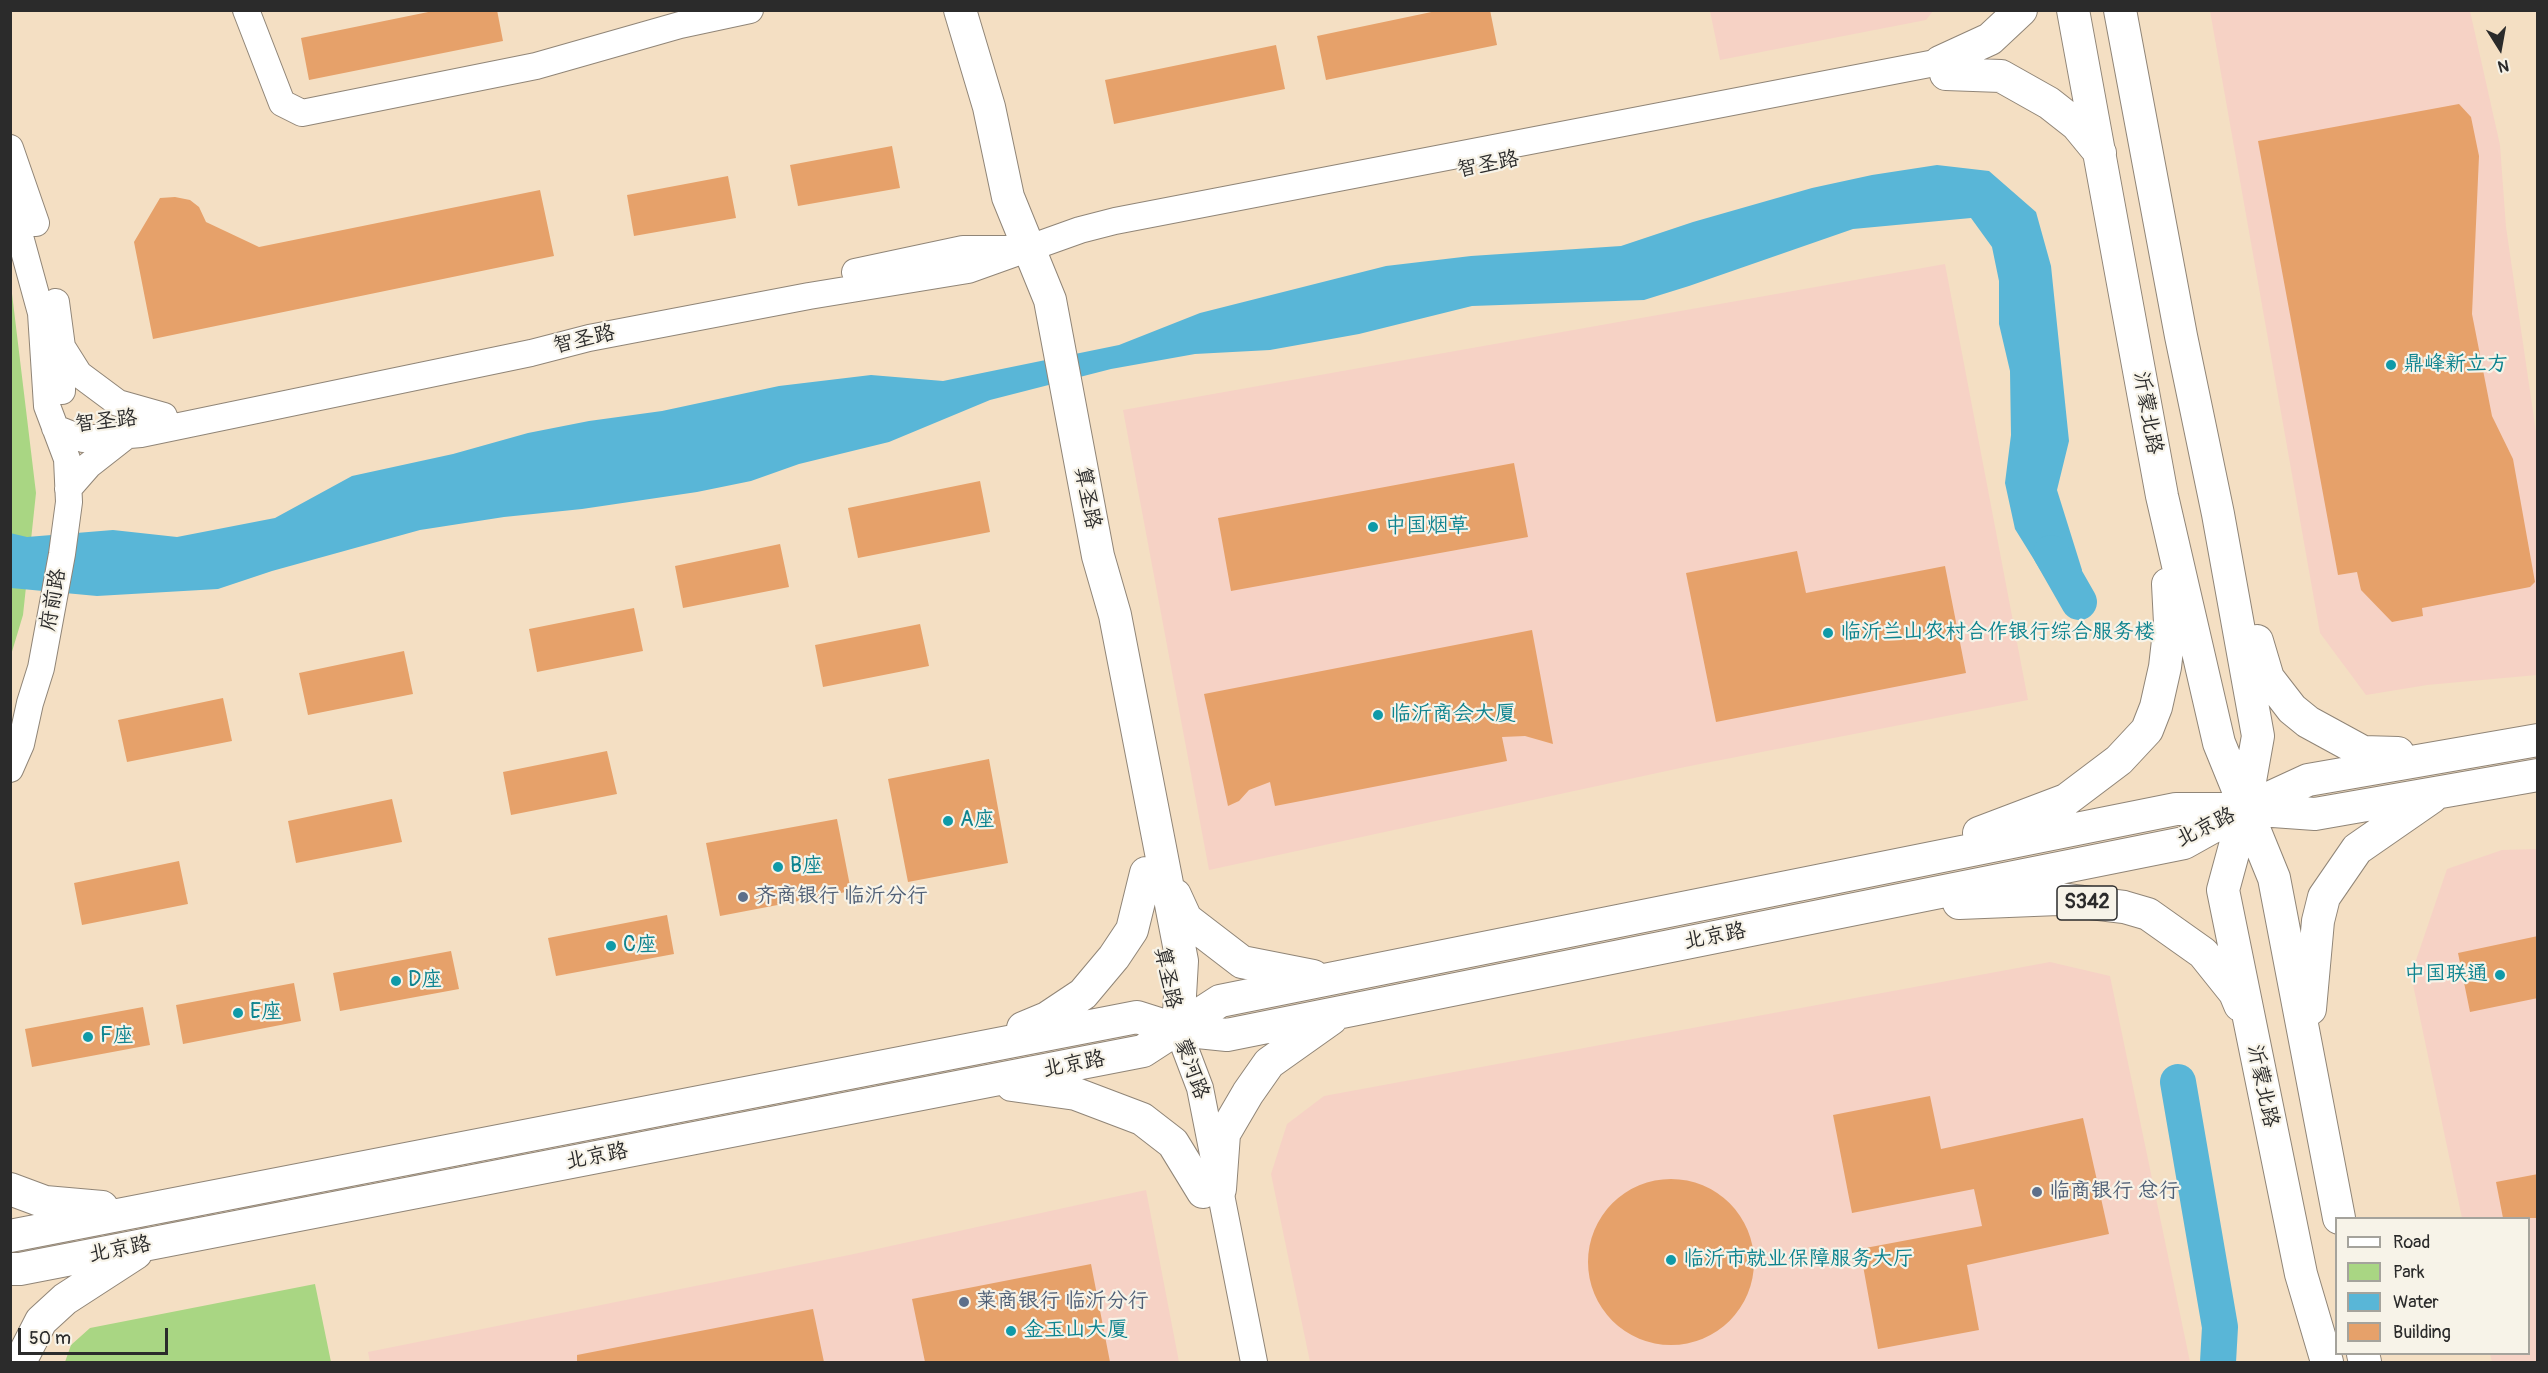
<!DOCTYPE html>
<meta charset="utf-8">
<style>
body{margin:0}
#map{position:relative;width:2548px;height:1373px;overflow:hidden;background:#f4dfc3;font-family:Pangolin,sans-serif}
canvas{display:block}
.frame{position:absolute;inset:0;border:12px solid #2b2b2b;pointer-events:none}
.legend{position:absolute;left:2335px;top:1217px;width:195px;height:138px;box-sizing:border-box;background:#f7f3e8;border:2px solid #a5a39c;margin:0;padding:8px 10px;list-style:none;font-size:18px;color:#2b2b2b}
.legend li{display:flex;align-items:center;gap:12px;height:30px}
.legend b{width:30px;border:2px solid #a5a39c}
.north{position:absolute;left:2470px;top:18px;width:60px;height:60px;-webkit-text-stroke:4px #f7f3e8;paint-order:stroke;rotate:169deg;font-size:16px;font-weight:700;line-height:24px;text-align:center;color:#2b2b2b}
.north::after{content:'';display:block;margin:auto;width:21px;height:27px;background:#2b2b2b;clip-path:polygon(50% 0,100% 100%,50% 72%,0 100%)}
.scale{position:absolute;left:18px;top:1328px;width:150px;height:27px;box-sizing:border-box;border:3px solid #2b2b2b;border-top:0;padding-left:8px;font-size:18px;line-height:21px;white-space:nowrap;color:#2b2b2b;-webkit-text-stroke:4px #f7f3e8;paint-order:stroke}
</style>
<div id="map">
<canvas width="2548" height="1373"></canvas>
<div class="frame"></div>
<ul class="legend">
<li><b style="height:8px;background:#fff"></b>Road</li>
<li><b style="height:16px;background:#a9d683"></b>Park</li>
<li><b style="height:16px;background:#59b6d7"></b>Water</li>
<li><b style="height:16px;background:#e6a16a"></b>Building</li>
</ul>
<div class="north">N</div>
<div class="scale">50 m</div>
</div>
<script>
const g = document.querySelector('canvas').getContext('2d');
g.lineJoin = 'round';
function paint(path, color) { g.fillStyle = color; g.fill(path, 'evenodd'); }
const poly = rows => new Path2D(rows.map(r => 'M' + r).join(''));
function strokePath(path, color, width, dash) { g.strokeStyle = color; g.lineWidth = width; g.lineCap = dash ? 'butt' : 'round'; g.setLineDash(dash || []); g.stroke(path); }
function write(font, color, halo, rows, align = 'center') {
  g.font = font + ' Pangolin,"LXGW WenKai TC",sans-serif'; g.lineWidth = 4.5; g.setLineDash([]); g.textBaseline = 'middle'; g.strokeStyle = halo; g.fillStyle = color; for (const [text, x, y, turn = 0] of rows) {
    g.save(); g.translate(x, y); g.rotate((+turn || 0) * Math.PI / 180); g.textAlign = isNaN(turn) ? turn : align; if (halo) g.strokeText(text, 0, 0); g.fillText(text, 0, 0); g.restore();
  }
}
paint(poly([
 [1710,11,1710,10,1933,11,1926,20,1720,60],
 [2210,11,2470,11,2500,145,2506,227,2537,439,2537,675,2427,685,2366,695,2320,633],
 [1945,264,2028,700,1685,767,1209,870,1123,410],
 [2537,849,2537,1362,2492,1362,2490,1354,2528,1354,2528,1218,2462,1218,2411,975,2447,869,2502,850],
 [2050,962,2110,976,2190,1362,1310,1362,1271,1174,1287,1124,1324,1096],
 [1146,1190,1179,1362,370,1362,368,1352,854,1254]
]), '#f6d2c5');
paint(poly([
 [10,277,36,493,23,615,11,655],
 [315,1284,331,1362,65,1362,71,1345,90,1328]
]), '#a9d683');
paint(poly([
 [1937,165,1989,171,2036,212,2051,266,2069,441,2057,490,2082,570,2076,595,2057,587,2046,579,2015,529,2005,483,2011,435,2010,371,1999,324,1999,281,1992,247,1971,218,1853,229,1689,286,1644,300,1472,306,1359,334,1270,350,1195,354,1111,369,990,400,889,442,799,464,751,481,697,492,582,509,504,517,420,530,272,571,218,589,97,596,11,588,10,533,27,537,113,530,177,537,275,518,352,476,453,454,528,433,589,421,662,411,779,386,871,375,943,381,1119,345,1200,313,1386,266,1471,256,1621,246,1693,222,1812,188,1872,175]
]), '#59b6d7');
strokePath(poly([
 [2051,553,2079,602],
 [2178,1082,2220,1327,2218,1362]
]), '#59b6d7', 36);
paint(poly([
 [438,10,497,10,503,41,309,80,301,38],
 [1441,10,1490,10,1497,45,1326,80,1317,36],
 [1276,45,1285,89,1114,124,1105,80],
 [2459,104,2471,117,2479,156,2472,314,2492,416,2513,459,2535,582,2530,587,2422,608,2423,616,2392,622,2361,590,2357,572,2338,575,2258,141],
 [892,146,900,188,798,206,790,165],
 [728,176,736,218,634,236,627,195],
 [540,190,554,256,153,339,134,242,160,198,175,197,190,200,199,207,206,222,259,247],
 [1514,463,1528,537,1231,591,1218,518],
 [980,481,990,532,858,558,848,508],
 [780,544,789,587,683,608,675,566],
 [1797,551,1806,593,1945,566,1966,673,1716,722,1686,573],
 [634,608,643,651,537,672,529,629],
 [920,624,929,666,823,687,815,645],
 [1532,630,1553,744,1525,736,1502,737,1507,761,1275,806,1270,782,1249,790,1239,801,1228,806,1204,694],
 [404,651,413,694,308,715,299,673],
 [223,698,232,741,127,762,118,720],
 [607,751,617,794,511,815,503,772],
 [989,759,1008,863,908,882,888,779],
 [392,799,402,842,296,863,288,821],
 [837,819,851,891,720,916,706,843],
 [179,861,188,904,82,925,74,883],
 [667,915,674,954,556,976,548,938],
 [2538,936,2538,998,2470,1012,2458,953],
 [451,951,459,989,340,1011,333,973],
 [294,983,301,1021,183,1044,176,1005],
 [143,1007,150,1045,32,1067,25,1029],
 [1930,1096,1941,1149,2083,1118,2109,1234,1967,1265,1979,1330,1878,1349,1860,1249,1982,1226,1974,1189,1852,1213,1833,1115],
 [2538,1174,2538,1218,2503,1218,2496,1182],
 '1588 1262a83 83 0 1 1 166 0a83 83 0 1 1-166 0Z',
 [1091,1264,1110,1362,925,1362,912,1299],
 [813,1309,824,1362,577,1362,577,1355]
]), '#e6a16a');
const minor = poly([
 [246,10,282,103,302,113,536,66,680,25,750,10],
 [10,148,36,223],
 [10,200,41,313,47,406,67,459,69,502,62,554,41,668,30,703,21,744,10,769],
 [855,272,963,249,1008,249],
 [56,302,62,347,62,391],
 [62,347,79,374,118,403,164,416],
 [55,428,83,439,141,434,531,353,589,338,809,296,968,270,1080,230,1115,221,1940,62],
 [68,489,89,465,126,436],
 [1178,1030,1200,1088,1254,1362]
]);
const major = poly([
 [960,10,989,107,1008,197,1050,300,1098,556,1115,615,1182,961,1178,1030],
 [2073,10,2162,496,2219,743,2274,878,2339,1218],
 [2120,10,2181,336,2218,514,2258,736,2245,809,2223,890,2301,1274,2327,1362],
 [1940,62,1990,39,2021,10],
 [1946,74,2001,76,2049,103,2077,125,2100,153],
 [2257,641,2268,678,2292,709,2308,722,2363,752,2398,753],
 [1979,833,2066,800,2119,760,2147,730,2156,707,2165,667,2170,623,2168,584],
 [1175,895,1186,919,1242,962,1313,976],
 [1959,903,2058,899,2124,907,2148,914,2203,953,2235,993,2240,1005],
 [2310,1009,2318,921,2324,897,2357,849,2432,797],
 [1023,1028,1047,1018,1083,994,1114,957,1132,930,1146,873],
 [1012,1085,1076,1094,1142,1119,1173,1143,1203,1192],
 [10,1189,45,1202,102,1207],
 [1220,1189,1224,1134,1248,1093,1269,1063,1331,1019],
 [10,1236,1137,1017,1178,1030,1227,1035,2184,843,2245,809,2308,780,2538,740],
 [10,1269,20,1269,1143,1051,1220,1001,2176,809,2245,809,2315,814,2538,775],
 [2363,1354,2365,1362],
 [20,1362,41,1321,65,1299,136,1253]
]);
strokePath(minor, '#908577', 28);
strokePath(major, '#908577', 34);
strokePath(minor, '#fff', 26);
strokePath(major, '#fff', 32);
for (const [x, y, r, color] of [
 [2391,365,6,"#0f9aa8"],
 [1373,527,6,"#0f9aa8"],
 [1828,633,6,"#0f9aa8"],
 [1378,715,6,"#0f9aa8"],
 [948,821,6,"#0f9aa8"],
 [778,867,6,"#0f9aa8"],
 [743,897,6,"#5c6f8a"],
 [611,946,6,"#0f9aa8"],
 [2500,975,6,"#0f9aa8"],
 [396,981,6,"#0f9aa8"],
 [238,1013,6,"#0f9aa8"],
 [88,1037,6,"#0f9aa8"],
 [2037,1192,6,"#5c6f8a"],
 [1671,1260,6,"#0f9aa8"],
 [964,1302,6,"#5c6f8a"],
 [1011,1331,6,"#0f9aa8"]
]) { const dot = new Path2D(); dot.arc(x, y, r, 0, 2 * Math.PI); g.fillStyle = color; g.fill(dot); strokePath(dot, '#f7f3e8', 2); }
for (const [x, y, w] of [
 [2087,903,60]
]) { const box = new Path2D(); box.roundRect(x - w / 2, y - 17, w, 34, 4.5); g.fillStyle = '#f7f3e8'; g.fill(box); strokePath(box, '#2b2b2b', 1.5); }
write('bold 20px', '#2b2b2b', null, [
 ["S342",2087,903]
]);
write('21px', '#2b2b2b', '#f7f3e8', [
 ["智圣路",1488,165,-11],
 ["智圣路",584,340,-13],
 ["沂蒙北路",2147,413,80],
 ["智圣路",106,422,-6],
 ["算圣路",1087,498,79],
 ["府前路",54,600,-80],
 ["北京路",2206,828,-26],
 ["北京路",1715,937,-11],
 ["算圣路",1167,978,78],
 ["北京路",1074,1065,-11],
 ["蒙河路",1191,1069,70],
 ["沂蒙北路",2262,1086,78],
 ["北京路",597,1157,-11],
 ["北京路",120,1250,-11]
]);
write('21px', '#0d838f', '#f7f3e8', [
 ["鼎峰新立方",2403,365],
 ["中国烟草",1385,527],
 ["临沂兰山农村合作银行综合服务楼",1840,633],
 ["临沂商会大厦",1390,715],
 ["A座",960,821],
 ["B座",790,867],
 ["C座",623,946],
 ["中国联通",2488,975,"right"],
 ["D座",408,981],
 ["E座",250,1013],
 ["F座",100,1037],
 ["临沂市就业保障服务大厅",1683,1260],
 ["金玉山大厦",1023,1331]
], 'left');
write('21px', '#4e5e75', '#f7f3e8', [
 ["齐商银行 临沂分行",755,897],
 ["临商银行 总行",2049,1192],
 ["莱商银行 临沂分行",976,1302]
], 'left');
</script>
